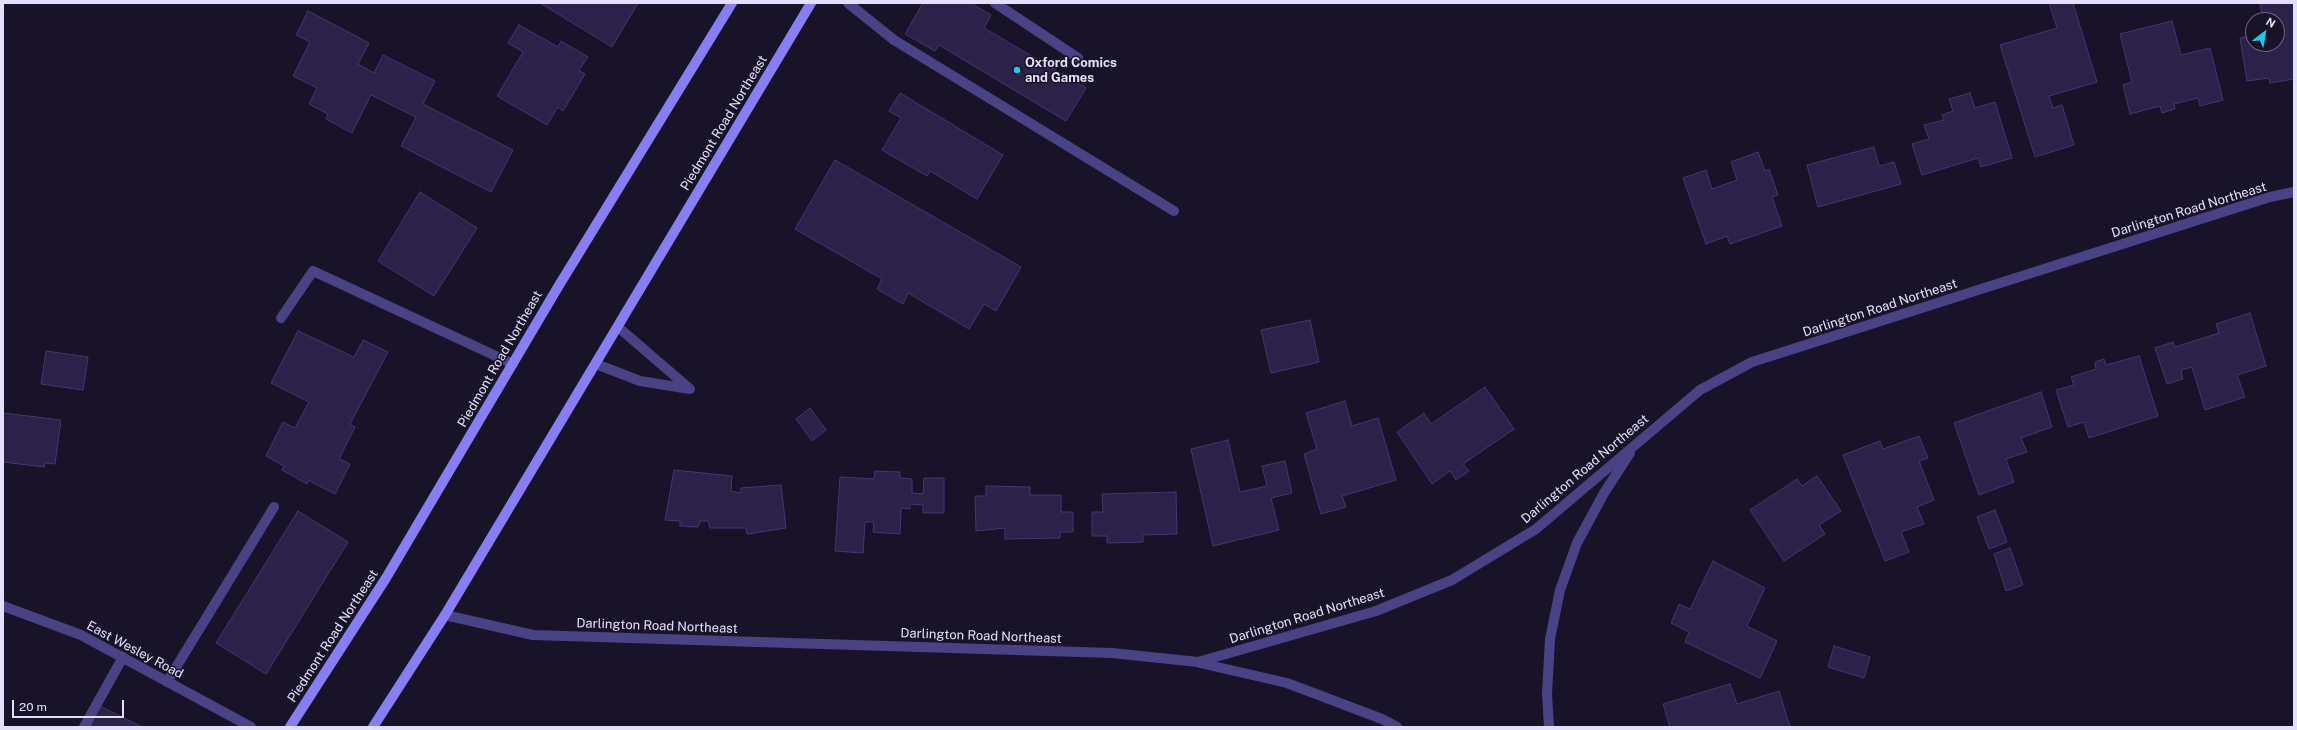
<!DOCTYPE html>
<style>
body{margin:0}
#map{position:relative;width:2297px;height:730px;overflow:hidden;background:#19132a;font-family:"Public Sans",sans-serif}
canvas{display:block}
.frame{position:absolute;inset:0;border:4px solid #e4dffc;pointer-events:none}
.north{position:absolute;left:2245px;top:12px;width:40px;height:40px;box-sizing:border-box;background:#19132a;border:1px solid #6a657e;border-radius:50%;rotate:31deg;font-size:11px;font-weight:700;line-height:16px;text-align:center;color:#e4dffc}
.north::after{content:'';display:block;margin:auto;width:14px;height:18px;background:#1ccbec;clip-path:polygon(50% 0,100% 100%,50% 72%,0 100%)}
.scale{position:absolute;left:12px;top:700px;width:112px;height:18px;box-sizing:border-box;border:2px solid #e4dffc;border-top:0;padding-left:5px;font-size:12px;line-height:14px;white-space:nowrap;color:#e4dffc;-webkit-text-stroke:3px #19132a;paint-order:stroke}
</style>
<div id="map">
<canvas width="2297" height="730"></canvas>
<div class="frame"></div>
<div class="north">N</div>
<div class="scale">20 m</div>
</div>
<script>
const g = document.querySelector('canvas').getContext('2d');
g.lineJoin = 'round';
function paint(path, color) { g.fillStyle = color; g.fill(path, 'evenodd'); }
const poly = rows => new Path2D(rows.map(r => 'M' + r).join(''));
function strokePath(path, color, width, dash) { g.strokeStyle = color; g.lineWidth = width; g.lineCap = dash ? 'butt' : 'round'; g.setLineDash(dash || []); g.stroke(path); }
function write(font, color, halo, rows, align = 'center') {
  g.font = font + ' "Public Sans",sans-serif'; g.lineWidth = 3; g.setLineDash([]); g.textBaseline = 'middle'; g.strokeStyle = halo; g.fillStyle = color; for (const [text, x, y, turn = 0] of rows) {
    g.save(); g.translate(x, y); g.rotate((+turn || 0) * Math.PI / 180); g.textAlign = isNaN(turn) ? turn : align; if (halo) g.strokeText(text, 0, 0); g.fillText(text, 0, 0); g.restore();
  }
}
const building = poly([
 [540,3,638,3,612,47,540,3],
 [923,3,975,3,974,5,991,15,984,28,1086,88,1066,121,939,45,935,51,905,34,923,3],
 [2049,3,2073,3,2097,82,2049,96,2053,108,2062,105,2074,145,2035,157,2000,45,2057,28,2049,3],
 [2260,3,2294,3,2294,79,2270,83,2269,78,2247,81,2240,38,2253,36,2253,44,2277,44,2277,20,2263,20,2260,3],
 [308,11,369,43,358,64,374,73,383,55,435,81,423,104,513,150,491,192,401,146,416,117,371,95,352,133,326,119,328,114,309,104,317,88,293,76,310,42,296,35,308,11],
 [2172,21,2181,55,2210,48,2223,100,2200,106,2198,98,2174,104,2175,109,2162,113,2160,106,2130,114,2123,85,2132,82,2120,34,2172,21],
 [519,25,558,47,561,41,588,57,579,70,585,74,563,111,558,107,547,125,497,96,523,52,508,43,519,25],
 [900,93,1003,155,977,199,930,171,927,176,882,150,901,118,889,111,900,93],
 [1970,93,1975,108,1995,102,2012,158,1981,167,1978,158,1922,175,1912,144,1929,139,1924,125,1944,120,1942,115,1953,111,1949,99,1970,93],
 [1874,147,1879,166,1894,162,1901,184,1818,207,1807,165,1874,147],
 [1758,152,1765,171,1769,169,1778,195,1772,197,1782,226,1730,244,1727,236,1706,244,1683,178,1706,170,1712,189,1737,180,1731,162,1758,152],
 [835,160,1021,267,996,311,984,304,969,329,908,293,903,304,877,289,882,279,795,229,835,160],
 [420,192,477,228,434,296,378,261,420,192],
 [2250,313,2266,366,2237,375,2245,397,2205,410,2192,367,2181,370,2183,379,2167,384,2155,348,2173,342,2175,347,2219,333,2216,324,2250,313],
 [1310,320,1319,362,1271,373,1261,330,1310,320],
 [298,331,354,357,363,340,388,352,350,424,355,427,339,459,350,464,335,494,308,480,307,484,282,470,284,466,266,456,283,422,295,428,309,402,271,383,298,331],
 [46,351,88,357,83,390,41,384,46,351],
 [2139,356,2158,416,2089,438,2084,422,2068,427,2056,390,2074,385,2071,377,2096,369,2095,362,2104,359,2106,365,2139,356],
 [1485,387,1514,429,1463,464,1469,471,1456,480,1450,471,1432,484,1397,432,1424,413,1431,424,1485,387],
 [2041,392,2052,427,2021,438,2027,452,2006,459,2014,482,1979,495,1954,423,2041,392],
 [1345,401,1352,426,1378,418,1396,480,1342,496,1346,507,1321,514,1304,454,1317,449,1306,413,1345,401],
 [810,408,826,430,812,441,796,419,810,408],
 [3,413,61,420,55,464,45,463,44,467,3,462,3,413],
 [1919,436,1928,458,1919,461,1934,500,1917,507,1924,524,1901,532,1909,552,1885,561,1843,455,1880,441,1883,449,1919,436],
 [1228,440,1240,492,1267,486,1262,466,1285,461,1292,493,1271,498,1279,530,1213,546,1191,449,1228,440],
 [674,470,732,476,731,491,741,493,741,488,781,485,786,528,747,534,746,528,710,528,708,521,700,521,698,527,680,526,680,521,665,520,674,470],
 [875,471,900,472,900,478,912,479,912,493,923,494,924,478,944,478,944,513,923,513,923,505,910,504,910,509,901,508,900,534,873,532,874,522,865,522,863,553,835,551,840,477,874,479,875,471],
 [1817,476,1841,511,1819,525,1825,534,1784,561,1750,510,1797,479,1802,486,1817,476],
 [986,486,1030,487,1030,495,1061,495,1061,512,1073,512,1073,532,1060,532,1060,538,1005,539,1005,528,976,531,975,496,986,496,986,486],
 [1176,492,1177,534,1143,535,1143,542,1107,543,1107,536,1092,536,1092,512,1103,512,1102,494,1176,492],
 [1995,510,2007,542,1989,549,1977,517,1995,510],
 [298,511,348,542,266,674,216,643,298,511],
 [2010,548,2023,585,2006,591,1994,554,2010,548],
 [1713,561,1765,588,1747,626,1777,641,1760,678,1685,642,1689,632,1671,623,1679,604,1690,609,1713,561],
 [1834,646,1870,657,1864,678,1828,667,1834,646],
 [1730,684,1737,704,1779,691,1790,727,1670,727,1663,704,1730,684],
 [100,706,142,727,90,727,100,706]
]);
paint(building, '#2c2149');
strokePath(building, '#453573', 1);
strokePath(poly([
 [848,3,894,40,1174,211],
 [995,3,1078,58],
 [281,318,313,271,513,364],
 [618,327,690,389],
 [596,364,640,381,690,389],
 [167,682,274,507],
 [84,727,123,657]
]), '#494385', 10);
strokePath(poly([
 [3,606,81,635,251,727],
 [445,615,533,635,1112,653,1198,662,1376,611,1452,580,1536,529,1700,390,1752,362,2270,197,2294,192],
 [1200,663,1287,683,1382,719,1397,727],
 [1549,727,1547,694,1550,639,1560,590,1577,543,1604,493,1630,453]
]), '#494385', 10);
strokePath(poly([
 [290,727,386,578,558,287,732,3],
 [373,727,445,615,811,3]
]), '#887ef4', 10);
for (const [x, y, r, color] of [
 [1017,70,4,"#1ccbec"]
]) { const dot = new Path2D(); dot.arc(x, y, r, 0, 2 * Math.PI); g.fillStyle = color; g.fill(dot); strokePath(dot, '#19132a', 1.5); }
write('bold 13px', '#e4dffc', '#19132a', [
 ["Oxford Comics",1025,63],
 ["and Games",1025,78]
], 'left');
write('13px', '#e4dffc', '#19132a', [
 ["Piedmont Road Northeast",724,123,-59],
 ["Darlington Road Northeast",2189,210,-17],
 ["Darlington Road Northeast",1880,308,-18],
 ["Piedmont Road Northeast",500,359,-60],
 ["Darlington Road Northeast",1585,469,-40],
 ["Darlington Road Northeast",1307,616,-17],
 ["Darlington Road Northeast",657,626,2],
 ["Piedmont Road Northeast",333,636,-57],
 ["Darlington Road Northeast",981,636,2],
 ["East Wesley Road",135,650,28]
]);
</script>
